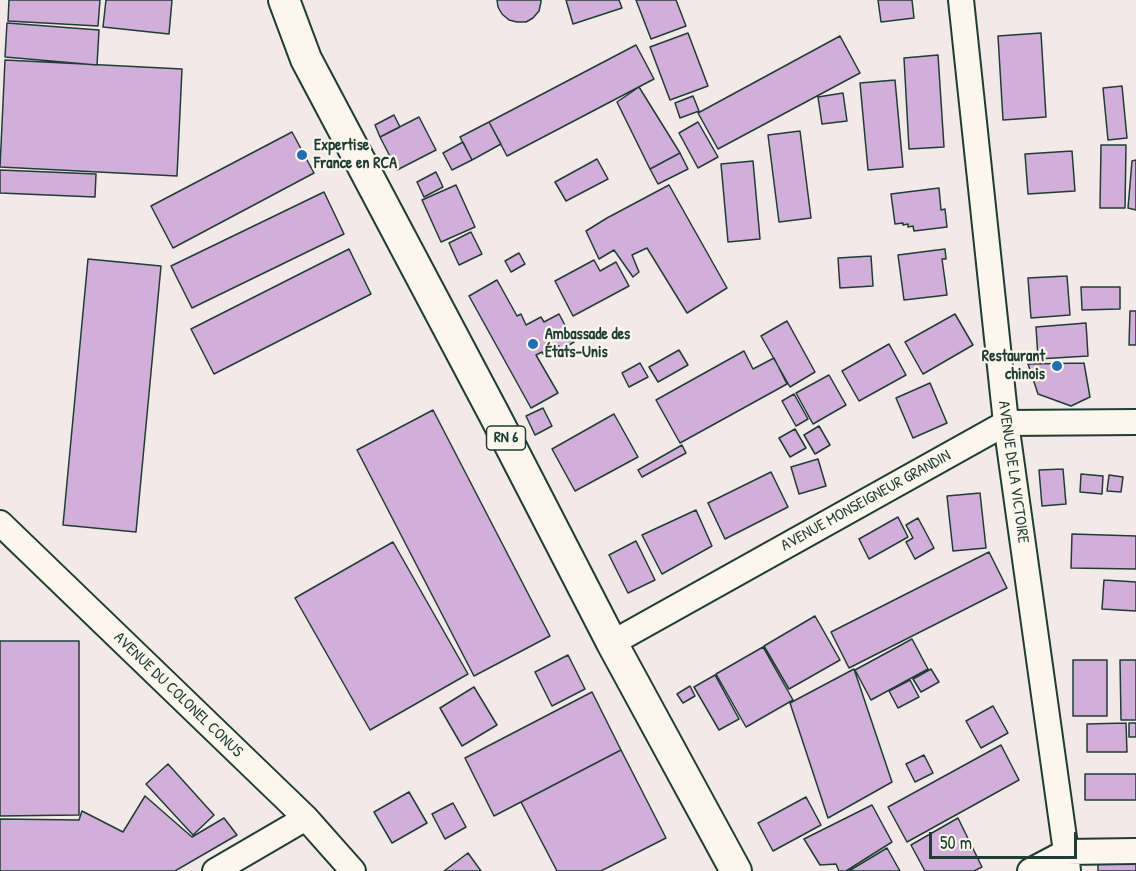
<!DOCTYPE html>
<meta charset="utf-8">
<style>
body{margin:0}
#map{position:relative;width:1136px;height:871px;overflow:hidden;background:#f3e9e8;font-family:"Patrick Hand",sans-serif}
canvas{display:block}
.scale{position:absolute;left:929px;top:832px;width:148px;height:27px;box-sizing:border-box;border:3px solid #1f3d34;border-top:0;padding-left:8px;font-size:18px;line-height:21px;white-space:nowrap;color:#1f3d34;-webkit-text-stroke:4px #fbf7ec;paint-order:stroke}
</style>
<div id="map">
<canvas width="1136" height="871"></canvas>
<div class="scale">50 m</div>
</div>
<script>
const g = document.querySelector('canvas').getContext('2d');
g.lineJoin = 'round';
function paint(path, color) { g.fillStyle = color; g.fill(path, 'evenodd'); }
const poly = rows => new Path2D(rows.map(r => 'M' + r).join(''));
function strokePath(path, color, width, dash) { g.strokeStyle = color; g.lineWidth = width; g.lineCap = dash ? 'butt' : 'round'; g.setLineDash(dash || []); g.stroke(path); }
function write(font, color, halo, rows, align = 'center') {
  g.font = font + ' "Patrick Hand",sans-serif'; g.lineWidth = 4.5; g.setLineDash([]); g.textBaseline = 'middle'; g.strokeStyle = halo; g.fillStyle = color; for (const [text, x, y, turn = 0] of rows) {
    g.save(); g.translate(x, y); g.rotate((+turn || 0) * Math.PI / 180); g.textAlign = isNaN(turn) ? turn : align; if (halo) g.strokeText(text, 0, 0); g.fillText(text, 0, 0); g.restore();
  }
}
const building = poly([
 [9,0,100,0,98,26,8,21,9,0],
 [106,0,172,0,169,34,103,27,106,0],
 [497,0,541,0,541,2,539,11,533,18,526,22,517,22,509,20,502,14,498,7,497,0],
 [566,0,619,0,622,8,573,24,566,0],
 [636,0,676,0,686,26,651,39,636,0],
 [878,0,912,0,914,18,881,22,878,0],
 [7,23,99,30,97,65,5,57,7,23],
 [688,33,708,86,670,100,650,47,688,33],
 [1041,33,1046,117,1003,120,998,36,1041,33],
 [840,36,860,73,718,149,698,113,840,36],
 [636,45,654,79,507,156,489,122,636,45],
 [938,55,944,147,909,149,904,58,938,55],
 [5,60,182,69,177,176,0,167,5,60],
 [895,80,903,167,868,170,860,83,895,80],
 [1122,86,1127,138,1108,140,1103,88,1122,86],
 [639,87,680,153,650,169,617,102,639,87],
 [843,93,847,121,822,124,818,97,843,93],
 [693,96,699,111,680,118,675,103,693,96],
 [394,115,400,127,380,137,375,125,394,115],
 [419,117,436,150,397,170,380,137,419,117],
 [489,122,501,144,472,160,460,137,489,122],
 [698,122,718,157,698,168,679,133,698,122],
 [800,131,811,218,779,222,768,135,800,131],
 [292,132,314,173,173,248,151,206,292,132],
 [463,142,472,160,452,170,443,153,463,142],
 [1101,145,1126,145,1125,208,1100,208,1101,145],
 [1072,151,1075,191,1028,194,1025,154,1072,151],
 [680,153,688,169,658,184,650,169,680,153],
 [597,159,608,179,566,201,555,182,597,159],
 [1136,160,1136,210,1128,208,1132,161,1136,160],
 [753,161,760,239,728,242,721,164,753,161],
 [0,170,96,174,95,197,0,193,0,170],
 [436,172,443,187,424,197,417,182,436,172],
 [456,185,475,227,441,242,422,200,456,185],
 [669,185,727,288,687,313,647,248,632,255,639,272,633,277,614,250,599,259,586,231,607,218,669,185],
 [939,188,941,210,945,209,947,227,914,231,913,226,908,227,908,224,903,225,903,223,895,224,891,194,939,188],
 [324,192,344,234,192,308,171,266,324,192],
 [471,232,482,254,459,265,449,243,471,232],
 [349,249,371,294,214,374,191,329,349,249],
 [945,249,946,259,942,259,947,295,904,300,898,255,945,249],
 [519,253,525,264,511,272,505,261,519,253],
 [871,256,873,286,840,288,838,258,871,256],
 [88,259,161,266,136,532,63,525,88,259],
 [594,260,600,271,616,262,629,286,573,316,555,281,594,260],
 [1067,276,1070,315,1031,318,1028,278,1067,276],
 [497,280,517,316,521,314,526,325,541,317,544,322,559,314,574,342,561,350,559,346,543,354,542,352,536,355,558,393,531,408,469,296,497,280],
 [1081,287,1120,287,1120,309,1082,310,1081,287],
 [1130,311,1136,311,1136,345,1129,345,1130,311],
 [955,314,973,345,923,374,905,342,955,314],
 [787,321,815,372,790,387,761,336,787,321],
 [1086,323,1088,356,1038,359,1036,327,1086,323],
 [889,344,906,375,859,401,842,371,889,344],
 [679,350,688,365,658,382,649,367,679,350],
 [744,351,753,369,774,358,787,384,680,443,656,400,744,351],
 [640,363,648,377,629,387,622,373,640,363],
 [1084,363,1090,397,1071,406,1038,394,1028,364,1084,363],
 [829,375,846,405,813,424,796,393,829,375],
 [930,383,947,423,913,438,896,398,930,383],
 [794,394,808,419,796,426,782,401,794,394],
 [543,408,552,426,535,435,526,416,543,408],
 [433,410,550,636,474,676,357,450,433,410],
 [614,414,638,457,575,491,552,449,614,414],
 [819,426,830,445,815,454,804,435,819,426],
 [795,429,806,448,790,457,779,438,795,429],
 [682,445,686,453,642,477,638,470,682,445],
 [818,459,826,486,799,494,791,467,818,459],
 [1063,469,1066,504,1042,506,1039,470,1063,469],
 [771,472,788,507,725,539,708,503,771,472],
 [1081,474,1103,476,1102,494,1080,492,1081,474],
 [1109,475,1123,477,1121,492,1107,491,1109,475],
 [980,493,986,548,953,551,947,496,980,493],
 [696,510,712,546,662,574,642,535,696,510],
 [898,517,908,537,869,559,859,539,898,517],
 [918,518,934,548,915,559,906,542,913,538,906,525,918,518],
 [1072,534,1136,536,1136,569,1071,568,1072,534],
 [636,541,655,580,628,593,609,555,636,541],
 [393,542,468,674,370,730,295,598,393,542],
 [989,552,1007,588,849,668,831,632,989,552],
 [1104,580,1136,582,1136,611,1102,609,1104,580],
 [815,616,840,660,789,689,764,646,815,616],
 [912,639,928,669,871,700,855,670,912,639],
 [0,641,79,641,79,815,0,816,0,641],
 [763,647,793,700,746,727,716,674,763,647],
 [568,655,585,689,552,706,535,672,568,655],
 [1073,660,1107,660,1107,716,1073,716,1073,660],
 [1120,660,1136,660,1136,720,1121,720,1120,660],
 [854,669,892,782,828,818,790,703,854,669],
 [931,669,939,682,921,692,913,679,931,669],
 [715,675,739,719,719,730,694,687,715,675],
 [910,680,919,697,898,708,889,691,910,680],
 [690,686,695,696,683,703,677,694,690,686],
 [474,687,497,725,462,746,440,708,474,687],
 [592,692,621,750,494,816,465,758,592,692],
 [993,706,1008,733,981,748,966,721,993,706],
 [1126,723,1127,752,1087,752,1087,724,1126,723],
 [1129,723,1136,723,1136,737,1129,737,1129,723],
 [1001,745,1019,780,907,842,888,807,1001,745],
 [621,750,666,838,601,871,557,871,521,802,621,750],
 [924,755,933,773,915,782,906,764,924,755],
 [168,764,214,815,193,835,146,784,168,764],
 [1085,774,1136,774,1136,800,1085,800,1085,774],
 [409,792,427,823,392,843,374,812,409,792],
 [145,796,192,837,224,818,237,835,175,871,0,871,0,819,79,820,82,811,123,832,145,796],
 [806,797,821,825,773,851,758,823,806,797],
 [453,803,466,827,445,839,432,814,453,803],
 [872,805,892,842,846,871,839,871,836,864,820,865,804,839,872,805],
 [958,818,982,867,974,871,925,871,911,845,958,818],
 [887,848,900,871,849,871,887,848],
 [468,853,481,871,444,871,468,853],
 [1136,859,1136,871,1098,871,1098,860,1136,859]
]);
paint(building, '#d2afda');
strokePath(building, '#1f3d34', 1.5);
const minor = poly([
 [961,0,1006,423,1066,852,1068,871],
 [0,523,306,818,353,871],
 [612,643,1006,423,1136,422],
 [215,871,306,818],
 [1030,871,1066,852,1136,851]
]);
const major = poly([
 [284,0,306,59,495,416,612,643,736,871]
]);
strokePath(minor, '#1f3d34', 28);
strokePath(major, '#1f3d34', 34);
strokePath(minor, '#fbf7ec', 24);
strokePath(major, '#fbf7ec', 30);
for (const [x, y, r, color] of [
 [302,155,6,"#1f6fb2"],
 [533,344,6,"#1f6fb2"],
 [1057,366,6,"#1f6fb2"]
]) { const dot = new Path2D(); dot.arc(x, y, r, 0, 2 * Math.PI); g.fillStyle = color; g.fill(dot); strokePath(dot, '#fbf7ec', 2); }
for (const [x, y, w] of [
 [506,438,39]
]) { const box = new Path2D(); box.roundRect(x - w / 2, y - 12, w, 24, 4.5); g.fillStyle = '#fbf7ec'; g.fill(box); strokePath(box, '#1f3d34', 1.5); }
write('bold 15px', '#1f3d34', null, [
 ["RN 6",506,438]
]);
write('bold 16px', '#1f3d34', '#fbf7ec', [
 ["Expertise",314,146],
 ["France en RCA",314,164],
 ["Ambassade des",545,335],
 ["États-Unis",545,353],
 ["Restaurant",1045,357,"right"],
 ["chinois",1045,375,"right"]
], 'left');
write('16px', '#1f3d34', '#fbf7ec', [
 ["AVENUE DE LA VICTOIRE",1013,472,82],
 ["AVENUE MONSEIGNEUR GRANDIN",866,501,-29],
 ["AVENUE DU COLONEL CONUS",178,695,44]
]);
</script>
